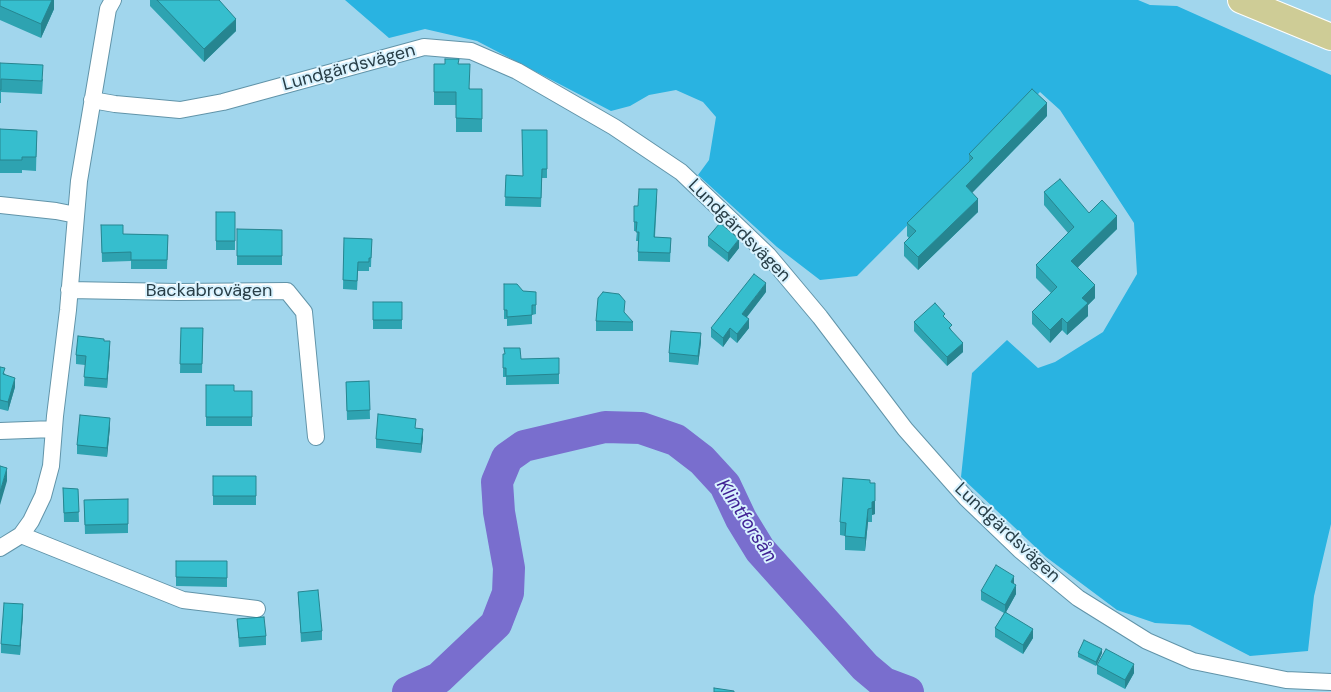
<!DOCTYPE html>
<meta charset="utf-8">
<style>
body{margin:0}
canvas{display:block;background:#a1d6ed}
</style>
<canvas width="1331" height="692"></canvas>
<script>
const g = document.querySelector('canvas').getContext('2d');
g.lineJoin = 'round';
function paint(path, color) { g.fillStyle = color; g.fill(path, 'evenodd'); }
const poly = rows => new Path2D(rows.map(r => 'M' + r).join(''));
function strokePath(path, color, width, dash) { g.strokeStyle = color; g.lineWidth = width; g.lineCap = dash ? 'butt' : 'round'; g.setLineDash(dash || []); g.stroke(path); }
function write(font, color, halo, rows, align = 'center') {
  g.font = font + ' "DM Sans",sans-serif'; g.lineWidth = 4; g.setLineDash([]); g.textBaseline = 'middle'; g.strokeStyle = halo; g.fillStyle = color; for (const [text, x, y, turn = 0] of rows) {
    g.save(); g.translate(x, y); g.rotate((+turn || 0) * Math.PI / 180); g.textAlign = isNaN(turn) ? turn : align; if (halo) g.strokeText(text, 0, 0); g.fillText(text, 0, 0); g.restore();
  }
}
paint(poly([
 [345,0,1138,0,1150,5,1177,6,1331,75,1331,524,1314,596,1308,651,1250,656,1190,625,1155,623,1117,610,1046,557,961,477,972,373,1007,340,1038,368,1055,362,1103,332,1137,274,1134,223,1060,110,1040,92,857,276,820,280,777,247,698,175,709,160,716,117,703,102,676,90,649,95,630,106,611,111,477,41,425,29,389,38]
]), '#29b3e1');
strokePath(poly([
 [408,692,439,678,496,624,508,593,509,568,499,512,497,482,507,458,524,446,605,427,641,428,676,440,702,460,725,485,741,519,760,550,865,667,884,683,908,692]
]), '#796ece', 32);
const minor = poly([
 [92,100,115,104,180,110,223,102,424,47,471,51,517,71,614,127,681,172,768,255,820,317,905,429,966,498,1020,550,1078,598,1147,641,1193,661,1286,680,1331,682],
 [0,205,56,211,76,215],
 [69,290,178,292,287,291,304,312,316,437],
 [0,431,54,429],
 [21,535,183,600,257,609],
 [0,548,21,535,31,521,43,496,51,466,55,416,68,310,79,181,108,9,113,0]
]);
const primary = poly([
 [1241,0,1331,37]
]);
strokePath(minor, '#6194a9', 18);
strokePath(primary, '#fff', 28);
strokePath(minor, '#fff', 16);
strokePath(primary, '#cecc96', 26);
paint(poly([
 [0,0,54,0,54,9,41,38,0,20],
 [150,0,219,0,236,31,204,62,150,6],
 [0,63,43,79,42,94,1,92,1,103,0,103],
 [434,64,458,64,470,89,482,89,482,132,456,132,456,105,434,105],
 [1047,116,972,193,978,212,918,270,904,256,904,243,909,238,907,236,907,223,969,162,969,154],
 [0,129,37,131,36,171,22,170,22,173,0,173],
 [547,130,547,178,542,178,541,207,505,206,506,175,523,176],
 [1044,192,1089,213,1117,229,1078,267,1095,298,1088,305,1088,316,1067,335,1062,330,1050,343,1032,324,1032,312,1051,293,1036,278,1036,265,1068,233,1044,205],
 [657,198,655,237,671,238,670,262,638,261,638,241,636,241,637,231,634,231,634,206,638,206],
 [216,212,235,212,235,250,216,250],
 [101,225,123,234,168,235,167,269,131,269,131,261,102,262],
 [237,229,282,230,282,265,237,265],
 [708,237,739,248,728,262,708,246],
 [344,238,372,239,371,267,369,267,369,271,358,271,357,290,343,289],
 [504,284,523,291,536,292,536,314,532,315,532,324,507,326,507,319,504,319],
 [766,292,747,317,749,328,737,343,730,337,723,347,711,337,711,328],
 [373,302,402,302,402,329,373,329],
 [945,318,963,352,947,366,914,331,914,322],
 [596,321,633,322,633,331,596,331],
 [181,328,203,328,202,373,180,373],
 [104,341,110,350,107,388,84,386,85,365,76,364,76,355],
 [701,342,698,365,669,362,669,353],
 [503,354,521,359,559,374,559,384,506,385,506,377,503,377],
 [0,367,5,374,15,387,8,411,0,409],
 [369,381,370,419,347,420,346,382],
 [206,385,234,391,252,391,252,426,206,426],
 [110,427,107,457,77,454,77,445],
 [416,428,423,438,421,453,376,448,376,439],
 [213,476,256,476,256,505,213,505],
 [870,483,875,514,872,515,872,522,868,522,865,551,845,550,845,536,840,535,840,522],
 [63,488,78,489,79,522,64,522],
 [128,499,128,533,85,534,84,500],
 [176,561,227,561,227,587,176,586],
 [1014,584,1016,594,1006,612,1033,638,1023,654,995,637,995,628,1004,613,981,600,981,591],
 [298,592,322,631,322,640,301,642],
 [23,613,20,655,1,653,1,644],
 [237,619,266,636,266,645,239,647],
 [1078,653,1102,653,1096,666,1078,657],
 [1097,665,1134,673,1125,689,1097,674]
]), '#2ea3b1');
paint(poly([
 [52,0,54,0,54,9,41,38,41,24],
 [236,19,236,31,204,62,204,49],
 [1047,103,1047,116,966,199,966,186],
 [978,199,978,212,918,270,918,257],
 [1117,216,1117,229,1071,274,1071,261],
 [739,239,739,248,728,262,728,253],
 [766,283,766,292,742,323,742,314],
 [1095,285,1095,298,1088,305,1088,316,1067,335,1067,323,1082,298],
 [1062,318,1062,330,1050,343,1050,330],
 [749,319,749,328,737,343,737,334],
 [730,328,730,337,723,347,723,338],
 [701,333,701,342,698,365,698,356],
 [110,341,110,350,107,388,107,379],
 [963,343,963,352,947,366,947,357],
 [15,378,15,387,8,411,8,402],
 [110,418,110,427,107,457,107,448],
 [423,429,423,438,421,453,421,444],
 [7,468,7,481,0,505,0,492],
 [875,483,875,514,872,515,872,522,872,502],
 [868,509,868,522,865,551,865,538],
 [1014,576,1014,585,1011,582],
 [1016,585,1016,594,1005,614,1005,605],
 [23,604,23,613,20,655,20,646],
 [1033,629,1033,638,1023,654,1023,645],
 [1102,649,1102,653,1096,666,1096,662],
 [1134,664,1134,673,1125,689,1125,680]
]), '#268590');
const building = poly([
 [0,0,52,0,41,24,0,6,0,0],
 [157,0,219,0,236,19,204,49,157,0],
 [445,59,459,59,458,64,470,64,469,89,482,89,482,119,456,118,456,92,434,92,434,64,445,64,445,59],
 [0,63,43,65,42,81,1,79,1,90,0,90,0,63],
 [1032,89,1047,103,966,186,978,199,918,257,904,243,916,231,907,223,973,158,969,154,1032,89],
 [0,129,37,131,36,157,22,157,22,160,0,160,0,129],
 [522,130,547,130,547,169,542,169,541,198,505,197,506,175,523,176,522,130],
 [1060,179,1089,213,1102,200,1117,216,1071,261,1095,285,1082,298,1088,303,1067,323,1062,318,1050,330,1032,312,1057,287,1036,265,1074,227,1044,192,1060,179],
 [639,189,657,189,654,237,671,238,670,253,638,252,639,232,636,232,637,222,634,222,634,206,638,206,639,189],
 [216,212,235,212,235,241,216,241,216,212],
 [720,223,739,239,728,253,708,237,720,223],
 [101,225,123,225,123,234,168,235,167,260,131,260,131,252,102,253,101,225],
 [237,229,282,230,282,256,237,256,237,229],
 [344,238,372,239,371,258,369,258,369,262,358,262,357,281,343,280,344,238],
 [754,274,766,283,742,314,749,319,737,334,730,328,723,338,711,328,754,274],
 [504,284,517,284,523,291,536,292,536,305,532,305,532,315,507,317,507,310,504,310,504,284],
 [603,292,619,294,625,301,624,312,633,322,596,321,598,298,603,292],
 [373,302,402,302,402,320,373,320,373,302],
 [935,303,945,314,943,316,952,325,949,328,963,343,947,357,914,322,935,303],
 [181,328,203,328,202,364,180,364,181,328],
 [671,331,701,333,698,356,669,353,671,331],
 [78,336,104,339,104,341,110,341,107,379,84,377,86,356,76,355,78,336],
 [504,348,520,348,521,359,559,358,559,374,506,376,506,368,503,368,503,354,505,354,504,348],
 [0,367,5,368,3,374,15,378,8,402,0,400,0,367],
 [369,381,370,410,347,411,346,382,369,381],
 [206,385,234,385,234,391,252,391,252,417,206,417,206,385],
 [378,414,416,419,415,428,423,429,421,444,376,439,378,414],
 [80,415,110,418,107,448,77,445,80,415],
 [0,466,7,468,0,492,0,466],
 [213,476,256,476,256,496,213,496,213,476],
 [843,478,870,480,870,483,875,483,875,501,872,502,872,508,868,509,865,538,845,536,846,523,840,522,843,478],
 [63,488,78,489,79,512,64,513,63,488],
 [128,499,128,524,85,525,84,500,128,499],
 [176,561,227,561,227,578,176,577,176,561],
 [996,565,1014,576,1011,582,1016,585,1005,605,981,591,996,565],
 [318,590,322,631,301,633,298,592,318,590],
 [4,603,23,604,20,646,1,644,4,603],
 [1005,612,1033,629,1023,645,995,628,1005,612],
 [264,617,266,636,239,638,237,619,264,617],
 [1084,640,1102,649,1096,662,1078,653,1084,640],
 [1106,649,1134,664,1125,680,1097,665,1106,649],
 [714,688,734,691,734,692,714,692,714,688]
]);
paint(building, '#36bece');
strokePath(building, '#268590', 1);
write('18px', '#283e47', '#d8f2fe', [
 ["Lundgärdsvägen",349,68,-15],
 ["Lundgärdsvägen",739,231,45],
 ["Backabrovägen",209,291],
 ["Lundgärdsvägen",1007,533,43]
]);
write('italic 19px', '#402194', '#d8f2fe', [
 ["Klintforsån",746,521,57]
]);
</script>
